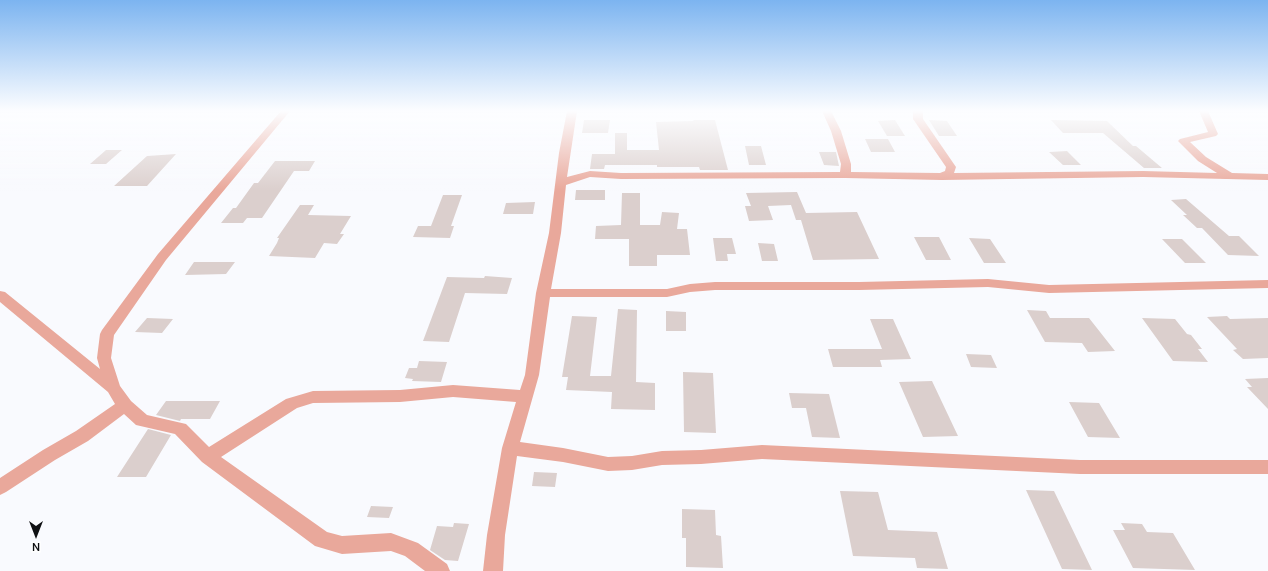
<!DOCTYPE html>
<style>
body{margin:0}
#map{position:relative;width:1268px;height:571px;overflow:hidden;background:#f9fafe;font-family:Manrope,sans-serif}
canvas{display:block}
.north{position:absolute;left:16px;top:515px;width:40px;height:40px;-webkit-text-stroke:3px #fff;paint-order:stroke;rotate:180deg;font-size:11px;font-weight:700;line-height:16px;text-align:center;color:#0f1013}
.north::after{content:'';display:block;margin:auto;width:14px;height:18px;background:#0f1013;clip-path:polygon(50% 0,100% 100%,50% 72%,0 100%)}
</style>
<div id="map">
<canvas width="1268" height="571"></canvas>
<div class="north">N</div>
</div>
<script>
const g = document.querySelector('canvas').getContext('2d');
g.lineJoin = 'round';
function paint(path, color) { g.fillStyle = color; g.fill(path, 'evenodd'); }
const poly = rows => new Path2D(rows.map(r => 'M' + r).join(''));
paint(poly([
 [584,120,610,120,608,133,582,133],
 [693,120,715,120,728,170,700,170,699,167,657,167,657,165,605,165,604,169,590,169,592,154,615,154,615,133,627,133,627,150,659,150,656,122,694,121],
 [895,120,905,136,887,136,878,121],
 [929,120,947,121,957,136,939,136],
 [1051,120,1107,121,1133,146,1136,146,1162,168,1144,168,1103,133,1063,133],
 [865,139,888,139,895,152,871,152],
 [745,146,761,146,766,165,749,165],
 [106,150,122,150,106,164,90,164],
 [1067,151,1081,165,1063,165,1049,152],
 [819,152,836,152,839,166,824,165],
 [176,154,147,186,114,186,147,156],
 [275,161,315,161,309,171,294,171,262,218,247,218,243,223,221,223,233,208,236,208,254,183,258,183],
 [576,190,605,190,605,200,575,200],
 [797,192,806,213,857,212,879,259,813,260,801,220,796,220,791,205,768,206,773,220,749,221,745,206,751,206,746,193],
 [622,193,640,193,640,225,660,225,662,212,679,213,677,229,687,229,690,255,657,255,657,266,629,266,629,239,595,239,596,226,621,225],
 [443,195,462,195,451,226,454,226,450,238,413,237,418,226,431,226],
 [1186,199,1229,236,1239,236,1259,256,1228,255,1202,228,1197,228,1183,215,1187,215,1171,200],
 [535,202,533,214,503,214,506,203],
 [300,205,314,205,308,215,351,216,340,234,344,234,337,244,324,243,315,258,269,256,277,243,279,238,277,238],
 [914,237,939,237,951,260,926,260],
 [713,238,732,238,736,254,727,254,728,261,716,261],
 [969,238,990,239,1006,263,984,263],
 [1162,239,1182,239,1206,263,1185,263],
 [758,243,774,244,778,261,762,261],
 [194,262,235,262,226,274,185,275],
 [485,276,512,278,507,294,465,293,449,342,423,341,447,277,484,278],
 [618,309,637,310,636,382,655,383,655,410,611,409,612,392,566,390,568,377,562,377,572,316,597,317,590,376,611,376],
 [1027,310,1046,311,1050,318,1089,318,1115,351,1088,352,1082,343,1045,342],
 [666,311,686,312,686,331,666,331],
 [1227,316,1230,319,1268,318,1268,358,1243,359,1233,350,1237,349,1207,317],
 [147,318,173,319,162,333,135,332],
 [1142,318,1175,319,1187,334,1191,335,1202,349,1198,349,1208,362,1173,361],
 [870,319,893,319,911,359,880,360,882,367,833,367,828,349,882,349],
 [966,354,991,355,997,368,971,367],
 [419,361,447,362,441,382,412,381,413,379,405,378,409,368,417,368],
 [683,372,713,373,716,433,684,432],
 [1268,378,1268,409,1247,387,1252,387,1245,379],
 [932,381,958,436,923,437,899,382],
 [789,393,829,394,840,438,812,437,806,408,792,408],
 [166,401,220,401,210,419,181,419,180,421,156,415],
 [1069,402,1099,403,1120,438,1088,437],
 [148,429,171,435,146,477,117,477],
 [534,472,557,473,555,487,532,486],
 [1026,490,1054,491,1092,570,1062,569],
 [840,491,878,492,888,530,937,532,948,569,917,568,915,558,853,556],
 [371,506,393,507,389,518,367,517],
 [682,509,715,510,716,535,721,536,723,568,686,567,686,538,682,538],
 [454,523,469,524,458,561,445,560,430,550,437,526,453,527],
 [1121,523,1142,524,1147,532,1173,533,1195,570,1133,568,1113,530,1125,530]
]), '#dbcfcd');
paint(poly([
 [281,111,290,111,166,260,114,335,111,358,120,386,131,401,147,415,186,424,209,447,286,399,313,391,400,390,453,385,520,390,525,375,536,293,549,233,559,153,567,111,577,111,567,177,590,171,621,173,840,172,841,164,831,131,822,111,831,111,841,131,851,164,851,172,940,173,945,171,946,167,913,119,913,111,923,111,923,119,956,167,954,173,1143,171,1217,173,1198,161,1178,141,1180,139,1208,132,1199,111,1208,111,1218,134,1216,136,1190,142,1206,157,1232,173,1268,174,1268,180,1143,177,942,180,845,178,621,179,590,177,566,185,561,233,551,289,667,289,690,284,715,282,859,282,988,279,1049,285,1268,280,1268,288,1049,293,988,287,859,290,715,290,690,292,667,297,550,297,539,375,520,442,563,448,608,457,632,456,662,451,701,450,762,445,1080,460,1268,460,1268,474,1080,474,762,459,701,464,662,465,632,470,608,471,563,462,517,456,505,535,503,571,483,571,487,535,502,448,516,402,453,397,400,402,313,403,297,408,221,457,327,532,342,536,391,533,418,543,447,564,450,571,425,571,405,556,391,551,342,554,315,546,202,462,175,434,136,425,124,414,88,441,55,460,6,492,0,495,0,478,43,450,76,431,115,404,108,392,0,302,0,291,5,292,100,369,97,358,100,334,102,330,158,254,281,111]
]), '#e9a89b');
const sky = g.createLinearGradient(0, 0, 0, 191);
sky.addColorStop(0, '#7cb4f0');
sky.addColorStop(0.58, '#fcfdff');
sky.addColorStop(1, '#fcfdff00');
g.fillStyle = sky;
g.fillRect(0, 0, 1268, 191);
</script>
